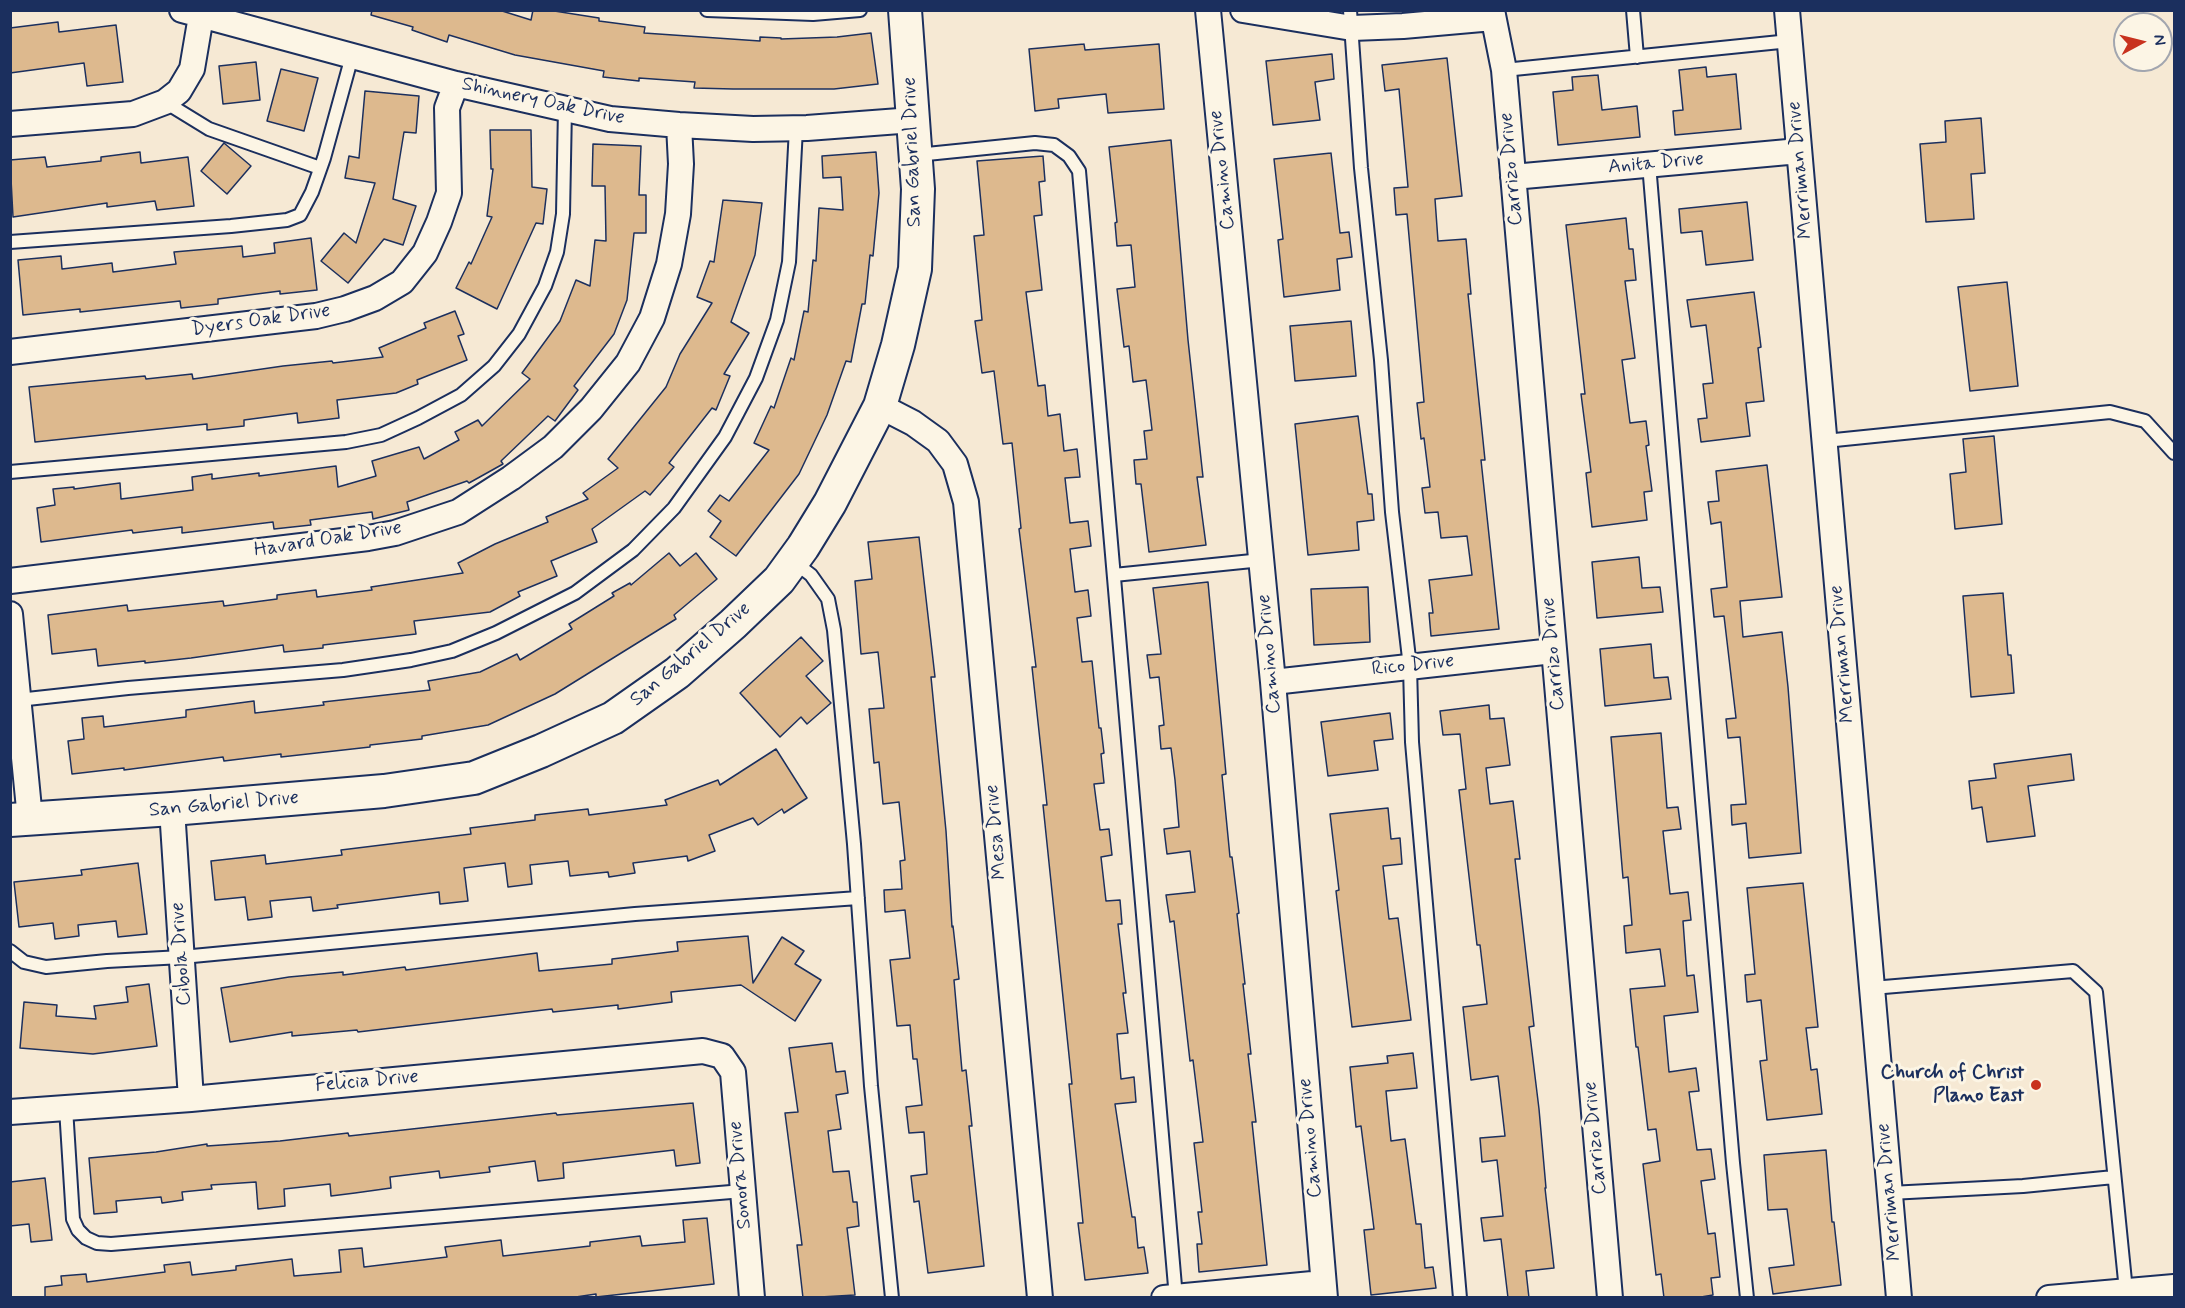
<!DOCTYPE html>
<style>
body{margin:0}
#map{position:relative;width:2185px;height:1308px;overflow:hidden;background:#f6e9d4;font-family:Mynerve,sans-serif}
canvas{display:block}
.frame{position:absolute;inset:0;border:12px solid #1b2f5e;pointer-events:none}
.north{position:absolute;left:2113px;top:12px;width:60px;height:60px;box-sizing:border-box;background:#fcf5e5;border:2px solid #a2a6af;border-radius:50%;rotate:83deg;font-size:16px;font-weight:700;line-height:24px;text-align:center;color:#1b2f5e}
.north::after{content:'';display:block;margin:auto;width:21px;height:27px;background:#c8321e;clip-path:polygon(50% 0,100% 100%,50% 72%,0 100%)}
</style>
<div id="map">
<canvas width="2185" height="1308"></canvas>
<div class="frame"></div>
<div class="north">N</div>
</div>
<script>
const g = document.querySelector('canvas').getContext('2d');
g.lineJoin = 'round';
function paint(path, color) { g.fillStyle = color; g.fill(path, 'evenodd'); }
const poly = rows => new Path2D(rows.map(r => 'M' + r).join(''));
function strokePath(path, color, width, dash) { g.strokeStyle = color; g.lineWidth = width; g.lineCap = dash ? 'butt' : 'round'; g.setLineDash(dash || []); g.stroke(path); }
function write(font, color, halo, rows, align = 'center') {
  g.font = font + ' Mynerve,sans-serif'; g.lineWidth = 6; g.setLineDash([]); g.textBaseline = 'middle'; g.strokeStyle = halo; g.fillStyle = color; for (const [text, x, y, turn = 0] of rows) {
    g.save(); g.translate(x, y); g.rotate((+turn || 0) * Math.PI / 180); g.textAlign = isNaN(turn) ? turn : align; if (halo) g.strokeText(text, 0, 0); g.fillText(text, 0, 0); g.restore();
  }
}
const building = poly([
 [372,10,499,10,531,20,533,10,548,10,599,18,599,21,645,27,644,33,760,41,760,37,781,38,781,39,837,37,871,33,878,84,834,89,733,89,694,88,695,82,639,78,639,81,603,77,604,71,515,55,449,35,447,42,412,30,413,27,371,15,372,10],
 [58,22,59,32,116,25,123,82,87,86,84,63,10,73,10,28,58,22],
 [1084,44,1085,50,1159,44,1164,109,1108,113,1106,94,1058,99,1059,108,1035,111,1029,49,1084,44],
 [1332,54,1334,79,1315,82,1320,120,1273,125,1266,61,1332,54],
 [1447,58,1462,196,1435,199,1438,241,1466,239,1471,294,1468,294,1485,460,1481,460,1499,629,1431,636,1429,613,1433,613,1429,580,1472,575,1467,536,1441,538,1438,512,1425,513,1422,488,1430,487,1424,438,1421,439,1417,403,1424,402,1407,214,1396,215,1394,188,1408,187,1404,143,1399,89,1385,91,1382,65,1447,58],
 [256,62,260,100,223,104,219,66,256,62],
 [1706,67,1707,77,1736,74,1741,129,1675,135,1673,111,1683,110,1679,70,1706,67],
 [281,69,318,78,304,131,267,121,281,69],
 [1598,75,1602,110,1637,106,1640,137,1558,145,1553,92,1573,90,1572,77,1598,75],
 [365,91,419,96,416,133,404,132,393,199,416,206,403,245,384,239,348,283,321,261,344,233,356,243,375,183,345,178,349,156,359,158,365,91],
 [1981,118,1985,173,1971,174,1974,219,1926,222,1920,144,1946,142,1945,121,1981,118],
 [490,130,531,130,532,187,547,189,543,224,536,223,497,309,456,288,469,262,471,264,492,217,487,216,493,169,491,169,490,130],
 [1171,140,1188,340,1203,477,1197,477,1206,545,1149,552,1141,484,1136,484,1134,460,1147,459,1144,431,1152,430,1146,380,1133,382,1129,346,1124,347,1117,289,1135,287,1131,245,1117,246,1115,223,1117,222,1109,147,1171,140],
 [224,143,251,166,227,194,201,171,224,143],
 [593,144,641,146,639,195,646,195,646,233,634,233,627,300,614,334,574,386,578,390,555,421,548,416,501,461,503,464,469,483,467,481,407,502,409,510,373,519,372,512,310,520,311,525,274,529,273,522,182,533,182,527,133,533,132,530,41,542,37,508,55,505,53,489,74,487,74,489,120,483,121,499,193,490,192,477,212,474,212,479,259,473,259,476,336,466,338,487,376,476,372,461,419,447,424,459,459,440,455,432,478,420,482,426,530,379,522,373,560,321,576,280,590,286,595,240,606,241,605,186,592,186,593,144],
 [140,152,141,163,188,157,194,206,157,210,155,201,107,207,107,203,13,217,10,160,45,157,47,167,101,161,101,157,140,152],
 [876,152,879,193,873,256,870,255,865,304,862,304,851,362,846,361,827,415,799,474,736,556,710,537,721,521,708,511,720,495,729,501,769,450,754,443,771,406,774,408,791,358,794,360,804,311,808,312,813,260,816,261,819,208,843,210,841,177,823,178,822,156,876,152],
 [1331,153,1340,233,1349,232,1352,257,1337,259,1340,290,1284,297,1278,240,1283,239,1274,159,1331,153],
 [1043,156,1045,181,1039,182,1042,215,1034,216,1042,290,1026,292,1038,386,1045,385,1048,416,1060,414,1064,451,1077,449,1080,477,1065,478,1070,523,1088,521,1091,546,1070,549,1075,592,1088,590,1091,616,1077,618,1082,662,1092,661,1099,728,1101,728,1104,753,1101,754,1104,783,1094,784,1100,830,1109,829,1112,855,1101,857,1106,901,1120,900,1122,924,1118,924,1126,993,1123,993,1128,1033,1117,1034,1121,1079,1134,1077,1136,1102,1115,1104,1132,1217,1135,1217,1138,1248,1144,1247,1148,1273,1085,1280,1078,1223,1083,1223,1069,1084,1072,1084,1043,805,1047,805,1032,667,1036,667,1019,529,1021,528,1012,443,1003,444,994,371,982,373,975,321,982,320,974,236,984,235,977,161,1043,156],
 [723,200,762,203,755,255,731,322,749,333,724,374,730,376,716,410,712,408,669,463,674,467,650,495,645,491,592,529,597,542,551,561,557,576,518,592,520,596,490,612,414,621,416,634,323,645,323,648,284,652,283,645,191,658,145,663,145,661,98,666,96,649,52,654,48,615,127,605,128,611,223,601,224,606,277,599,277,595,316,590,317,597,372,590,371,587,463,573,458,563,495,544,548,522,546,517,588,499,583,493,618,468,608,459,666,387,680,354,712,303,697,297,710,261,714,262,723,200],
 [1747,202,1753,260,1706,265,1702,231,1681,233,1679,209,1747,202],
 [1626,218,1629,249,1633,249,1636,280,1625,281,1635,358,1622,360,1630,423,1646,421,1649,445,1646,446,1652,491,1644,492,1647,520,1592,527,1586,473,1591,472,1581,394,1585,394,1566,225,1626,218],
 [311,238,317,290,280,294,280,291,218,299,218,304,181,308,180,301,80,312,80,309,23,315,18,260,61,256,62,269,112,263,113,272,176,264,174,252,242,246,243,257,275,253,274,243,311,238],
 [2007,282,2018,386,1970,391,1958,287,2007,282],
 [1754,292,1761,347,1758,348,1764,401,1746,403,1750,436,1701,442,1698,419,1707,418,1703,384,1713,383,1706,325,1691,327,1687,300,1754,292],
 [455,311,464,334,458,336,467,360,417,380,418,384,396,393,337,400,339,418,298,423,297,413,244,420,244,426,207,430,207,424,35,442,29,387,145,376,146,379,192,374,193,379,283,366,332,361,333,363,383,357,379,348,426,328,424,323,455,311],
 [1351,321,1356,376,1295,381,1290,326,1351,321],
 [1358,416,1368,494,1372,494,1374,520,1357,522,1359,550,1308,555,1295,424,1358,416],
 [1994,436,2002,524,1955,529,1950,474,1966,472,1963,439,1994,436],
 [1767,465,1782,597,1740,601,1743,637,1782,632,1788,687,1801,853,1749,858,1746,823,1732,825,1731,805,1746,804,1740,737,1728,738,1726,719,1736,718,1724,616,1714,617,1711,589,1727,587,1721,522,1711,524,1708,502,1719,501,1716,471,1767,465],
 [919,537,935,677,931,677,946,831,952,927,953,926,959,979,954,980,962,1071,966,1070,972,1126,969,1126,984,1266,928,1273,919,1201,914,1202,911,1176,927,1174,924,1132,909,1133,906,1107,922,1105,917,1059,913,1059,910,1025,897,1026,890,960,910,958,905,910,885,912,884,890,902,889,900,861,905,860,899,802,883,804,879,762,874,763,869,709,884,708,878,652,861,654,855,581,872,579,868,542,919,537],
 [669,553,680,566,696,553,717,579,674,615,676,619,555,694,488,725,422,736,422,739,370,745,370,747,281,757,281,754,224,761,223,757,124,770,124,768,72,774,68,741,84,739,82,718,103,716,104,727,186,717,186,710,254,701,255,713,324,705,323,702,430,690,428,681,480,672,517,654,520,660,572,629,569,624,614,596,612,593,630,583,631,585,669,553],
 [1639,557,1642,588,1660,587,1663,612,1597,618,1592,562,1639,557],
 [1208,582,1226,774,1222,775,1230,857,1232,857,1239,913,1237,914,1245,984,1243,984,1251,1054,1248,1054,1256,1122,1252,1122,1267,1265,1199,1272,1197,1244,1202,1244,1198,1212,1202,1212,1194,1143,1203,1142,1193,1060,1190,1061,1174,921,1170,922,1166,895,1195,892,1190,851,1167,854,1164,829,1179,827,1175,780,1171,748,1161,749,1159,726,1164,725,1159,677,1150,678,1147,655,1161,654,1153,588,1208,582],
 [1368,587,1370,642,1314,645,1311,589,1368,587],
 [2003,593,2008,655,2011,655,2014,693,1971,697,1963,596,2003,593],
 [801,637,823,661,806,676,831,703,807,724,801,717,780,737,740,693,801,637],
 [1651,644,1654,678,1668,677,1671,699,1605,706,1600,649,1651,644],
 [1489,705,1490,719,1504,718,1510,765,1486,768,1490,804,1513,801,1520,859,1515,859,1534,1026,1529,1027,1539,1109,1546,1188,1545,1188,1554,1268,1526,1271,1529,1298,1508,1298,1501,1239,1484,1241,1481,1218,1503,1216,1497,1160,1482,1162,1480,1138,1505,1136,1498,1076,1471,1080,1463,1007,1487,1004,1480,945,1477,945,1459,790,1466,789,1460,734,1443,735,1440,711,1489,705],
 [1390,713,1393,739,1374,741,1378,770,1328,776,1321,722,1390,713],
 [1661,733,1667,808,1678,807,1681,829,1663,831,1670,894,1688,892,1691,920,1683,921,1687,976,1694,975,1698,1012,1664,1016,1669,1072,1696,1068,1699,1091,1689,1092,1697,1150,1711,1149,1715,1179,1701,1181,1708,1234,1715,1233,1720,1277,1711,1278,1713,1295,1695,1298,1664,1298,1661,1274,1656,1275,1643,1164,1660,1161,1656,1129,1648,1130,1638,1047,1636,1047,1630,989,1665,986,1660,949,1626,953,1624,926,1632,925,1628,877,1623,878,1611,737,1661,733],
 [776,749,807,798,784,813,782,809,758,825,753,818,709,835,715,851,688,861,687,856,633,863,635,873,609,877,608,872,570,876,568,861,530,865,532,884,508,887,505,863,464,868,468,901,440,904,439,892,337,905,338,908,313,911,311,897,270,901,272,917,248,920,245,897,215,900,211,861,265,855,266,864,342,855,341,850,471,834,470,828,535,820,535,815,588,809,589,815,667,805,665,800,718,780,720,785,776,749],
 [2071,754,2074,780,2028,786,2035,836,1987,842,1982,807,1972,809,1969,781,1996,778,1994,764,2071,754],
 [1388,808,1391,839,1400,838,1402,864,1383,866,1389,919,1398,918,1411,1020,1352,1027,1336,891,1339,890,1330,814,1388,808],
 [138,863,147,934,118,937,116,921,78,925,79,936,55,939,53,923,19,927,14,882,82,875,81,870,138,863],
 [1803,883,1818,1027,1806,1028,1811,1070,1817,1069,1822,1114,1767,1120,1760,1061,1767,1060,1761,1000,1747,1002,1745,975,1755,974,1747,888,1803,883],
 [748,936,753,983,782,937,804,951,795,964,821,980,795,1021,741,985,671,992,672,1002,618,1009,618,1005,553,1012,552,1009,358,1032,357,1030,292,1036,292,1032,230,1042,221,988,289,977,343,972,343,975,405,967,406,970,537,953,539,971,612,964,612,959,678,951,677,942,748,936],
 [149,984,157,1046,93,1054,20,1048,24,1002,57,1005,56,1016,96,1019,94,1006,128,1002,126,987,149,984],
 [832,1043,836,1072,845,1071,848,1093,836,1095,841,1129,828,1131,833,1172,849,1171,853,1202,857,1202,859,1226,847,1228,855,1295,803,1298,797,1245,802,1245,785,1113,798,1112,789,1048,832,1043],
 [1413,1053,1417,1088,1386,1091,1391,1141,1405,1139,1416,1224,1421,1224,1425,1268,1433,1267,1436,1288,1371,1295,1364,1230,1374,1229,1361,1126,1356,1127,1350,1067,1388,1063,1387,1056,1413,1053],
 [693,1103,700,1163,676,1166,674,1150,563,1163,564,1178,538,1181,535,1161,489,1167,490,1172,440,1178,439,1171,390,1177,391,1188,355,1193,331,1196,330,1184,284,1189,285,1206,258,1209,256,1182,211,1185,212,1189,182,1192,183,1200,162,1203,161,1197,116,1201,117,1212,94,1214,89,1158,156,1152,207,1144,207,1146,280,1141,348,1133,349,1136,556,1113,557,1115,693,1103],
 [1826,1150,1832,1222,1834,1222,1841,1285,1773,1294,1769,1268,1794,1265,1787,1209,1768,1210,1764,1155,1826,1150],
 [45,1178,52,1240,31,1242,29,1224,10,1226,10,1182,45,1178],
 [707,1218,714,1284,596,1297,596,1294,569,1298,45,1298,45,1287,62,1285,61,1276,86,1274,87,1282,165,1272,164,1265,190,1262,192,1275,236,1270,236,1266,292,1259,294,1276,341,1272,339,1250,362,1248,364,1267,447,1257,445,1247,501,1240,503,1256,590,1246,590,1242,640,1236,642,1246,685,1242,683,1220,707,1218]
]);
paint(building, '#ddb98e');
strokePath(building, '#1b2f5e', 1.5);
const service = poly([
 [707,10,813,14,860,10],
 [1350,10,1361,168,1381,360,1392,512,1410,667,1412,742,1460,1298],
 [1633,10,1637,57],
 [1504,70,1790,41],
 [165,102,209,129,320,168],
 [917,155,1035,143,1054,145,1069,156,1079,171,1176,1298],
 [1649,164,1702,800,1733,1163,1747,1298],
 [10,242,231,226,287,220,300,215,312,192,324,158,352,56],
 [1825,441,2110,412,2145,421,2174,453],
 [10,472,346,442,381,435,418,418,461,395,494,366,519,334,545,286,557,252,563,214,565,108],
 [794,562,811,575,828,599,834,630,854,844,871,1086,892,1298],
 [1114,575,1262,560],
 [18,700,128,688,343,670,411,660,452,651,496,633,575,593,633,550,674,508,725,437,756,378,777,320,789,262,796,128],
 [10,951,24,962,46,967,107,961,182,957,635,914,858,898],
 [1872,988,2073,971,2096,992,2126,1291],
 [66,1108,73,1219,78,1230,86,1238,97,1243,111,1244,743,1191],
 [1890,1193,2023,1186,2114,1177]
]);
const minor = poly([
 [182,10,456,84,610,119,679,125,753,129,807,128,913,120],
 [1208,10,1273,682,1325,1298],
 [1243,10,1352,28,1403,26,1493,18],
 [1492,10,1504,70,1610,1298],
 [1787,10,1899,1298],
 [10,124,133,114,165,102,179,91,192,69,201,16],
 [1513,177,1799,151],
 [10,352,316,316,345,309,375,298,402,282,425,253,439,222,449,193,447,108,456,84],
 [880,406,913,423,938,441,955,464,966,502,1040,1298],
 [10,581,368,538,395,533,458,512,511,478,553,447,591,409,628,363,652,318,669,264,678,214,681,164,679,125],
 [10,614,30,819],
 [1273,682,1553,651],
 [172,809,191,1099],
 [10,1112,191,1099,703,1051,722,1056,733,1072,752,1298],
 [1164,1298,1323,1283],
 [2049,1298,2174,1287]
]);
const tertiary = poly([
 [10,820,172,809,384,791,474,778,541,751,613,718,677,673,733,624,779,580,803,547,830,503,880,406,898,345,915,269,918,189,905,10]
]);
strokePath(service, '#1b2f5e', 16);
strokePath(minor, '#1b2f5e', 28);
strokePath(tertiary, '#1b2f5e', 36);
strokePath(service, '#fcf5e5', 12);
strokePath(minor, '#fcf5e5', 24);
strokePath(tertiary, '#fcf5e5', 32);
for (const [x, y, r, color] of [
 [2036,1085,6,"#c8321e"]
]) { const dot = new Path2D(); dot.arc(x, y, r, 0, 2 * Math.PI); g.fillStyle = color; g.fill(dot); strokePath(dot, '#fcf5e5', 2); }
write('20px', '#1b2f5e', '#fcf5e5', [
 ["Shinnery Oak Drive",543,102,12],
 ["San Gabriel Drive",913,152,-92],
 ["Anita Drive",1656,164,-5],
 ["Carrizo Drive",1512,169,-95],
 ["Camino Drive",1223,170,-96],
 ["Merriman Drive",1801,170,-95],
 ["Dyers Oak Drive",261,321,-8],
 ["Havard Oak Drive",328,540,-9],
 ["Camino Drive",1270,654,-95],
 ["Carrizo Drive",1554,654,-95],
 ["Merriman Drive",1843,654,-95],
 ["San Gabriel Drive",691,655,-40],
 ["Rico Drive",1413,666,-6],
 ["San Gabriel Drive",224,805,-5],
 ["Mesa Drive",997,832,-95],
 ["Cibola Drive",182,954,-94],
 ["Felicia Drive",367,1082,-5],
 ["Camino Drive",1311,1138,-95],
 ["Carrizo Drive",1596,1138,-95],
 ["Sonora Drive",741,1175,-95],
 ["Merriman Drive",1890,1192,-95]
]);
write('bold 20px', '#1b2f5e', '#fcf5e5', [
 ["Church of Christ",2024,1074],
 ["Plano East",2024,1097]
], 'right');
</script>
